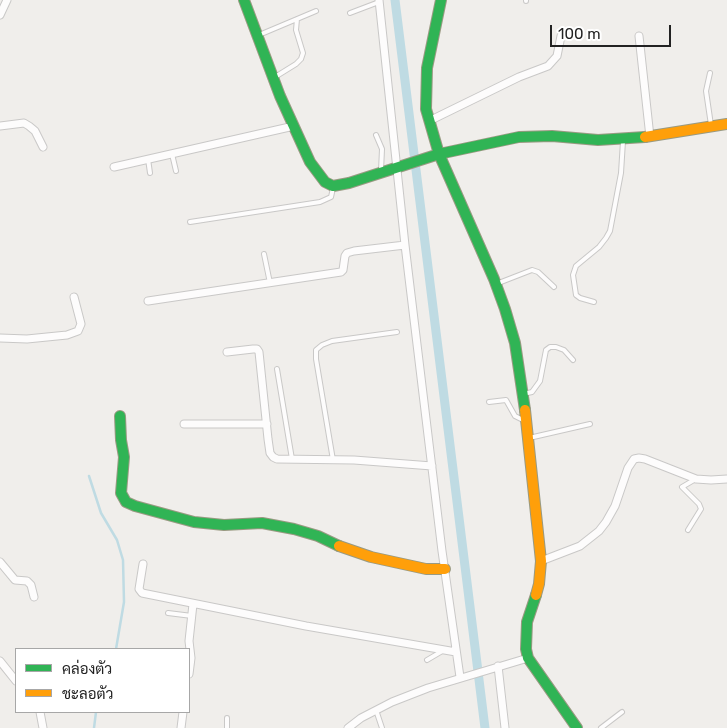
<!DOCTYPE html>
<meta charset="utf-8">
<style>
body{margin:0}
#map{position:relative;width:727px;height:728px;overflow:hidden;background:#f0eeeb;font-family:Rubik,Sarabun,sans-serif}
canvas{display:block}
.legend{position:absolute;left:15px;top:648px;width:175px;height:65px;box-sizing:border-box;background:#fff;border:1px solid #a7a7a7;margin:0;padding:6px 9px;list-style:none;font-size:15px;color:#222}
.legend li{display:flex;align-items:center;gap:10px;height:25px}
.legend b{width:25px;border:1px solid #a7a7a7}
.scale{position:absolute;left:550px;top:25px;width:121px;height:22px;box-sizing:border-box;border:2px solid #222;border-top:0;padding-left:6px;font-size:15px;line-height:18px;white-space:nowrap;color:#222;-webkit-text-stroke:4px #fff;paint-order:stroke}
</style>
<div id="map">
<canvas width="727" height="728"></canvas>
<ul class="legend">
<li><b style="height:6px;background:#30b455"></b>คล่องตัว</li>
<li><b style="height:6px;background:#ff9f0a"></b>ชะลอตัว</li>
</ul>
<div class="scale">100 m</div>
</div>
<script>
const g = document.querySelector('canvas').getContext('2d');
g.lineJoin = 'round';
const poly = rows => new Path2D(rows.map(r => 'M' + r).join(''));
function strokePath(path, color, width, dash) { g.strokeStyle = color; g.lineWidth = width; g.lineCap = dash ? 'butt' : 'round'; g.setLineDash(dash || []); g.stroke(path); }
strokePath(poly([
 [89,476,101,513,117,540,123,560,124,602,116,649],
 [94,728,96,712]
]), '#bfdbe3', 2.5);
strokePath(poly([
 [395,0,485,728]
]), '#bfdbe3', 9);
const lane = poly([
 [526,1,526,0],
 [350,13,379,2],
 [259,35,316,11],
 [710,73,706,91,711,125],
 [275,77,296,64,301,59,303,53,296,30,297,19],
 [376,135,382,149,381,171],
 [172,154,176,171],
 [148,159,150,173],
 [190,222,320,202,331,197,333,188],
 [264,254,270,283],
 [496,284,532,270,538,272,554,287],
 [594,302,580,298,576,295,573,275,576,266,599,247,606,238,610,231,621,173,623,141],
 [277,369,292,459],
 [523,394,532,392,540,381,546,350,550,347,556,347,564,350,573,360],
 [489,402,506,400,515,416,523,420],
 [529,438,590,424],
 [333,460,316,359,316,350,322,345,332,341,397,332],
 [688,530,701,509,699,504,682,487,694,480],
 [168,613,192,616],
 [427,660,444,650],
 [376,710,382,728],
 [227,728,227,718],
 [601,728,622,712]
]);
const street = poly([
 [379,0,405,245,442,551,460,677],
 [0,15,7,0],
 [639,36,650,137],
 [429,121,519,77,548,66,557,56,561,36],
 [0,126,24,123,29,126,35,131,43,147],
 [114,167,294,126],
 [148,301,341,272,343,270,345,256,347,253,354,251,405,245],
 [0,338,27,339,67,335,78,331,81,324,74,297],
 [227,352,253,349,257,349,259,352,268,439,270,453,273,457,277,459,354,460,432,466],
 [184,424,267,424],
 [541,561,580,546,599,531,606,522,615,506,628,468,634,459,639,458,645,459,696,479,711,480,727,479],
 [0,562,15,580,27,581,31,585,34,597],
 [143,564,139,589,142,593,306,626,456,652],
 [0,661,16,681],
 [498,666,505,728],
 [189,674,191,658,189,641,193,604],
 [40,712,43,728],
 [181,728,183,712],
 [348,728,361,718,392,702,428,688,528,658]
]);
const fast = poly([
 [244,0,280,96,310,162,325,182,333,186,349,183,439,154,519,137,552,136,598,140,645,137],
 [441,0,427,68,426,109,439,154,494,279,505,309,515,343,525,410],
 [120,416,121,440,124,457,121,493,126,502,135,506,194,522,224,525,262,523,294,529,318,536,339,546],
 [536,595,527,622,526,649,528,658,577,728]
]);
const slow = poly([
 [645,137,727,124],
 [525,410,541,561,539,584,536,595],
 [339,546,371,557,426,569,445,569]
]);
strokePath(lane, '#c9c8c7', 6);
strokePath(street, '#c9c8c7', 9);
strokePath(fast, '#999a82', 12);
strokePath(slow, '#999a82', 12);
strokePath(lane, '#fdfcfc', 4);
strokePath(street, '#fdfcfc', 7);
strokePath(fast, '#30b455', 10);
strokePath(slow, '#ff9f0a', 10);
</script>
